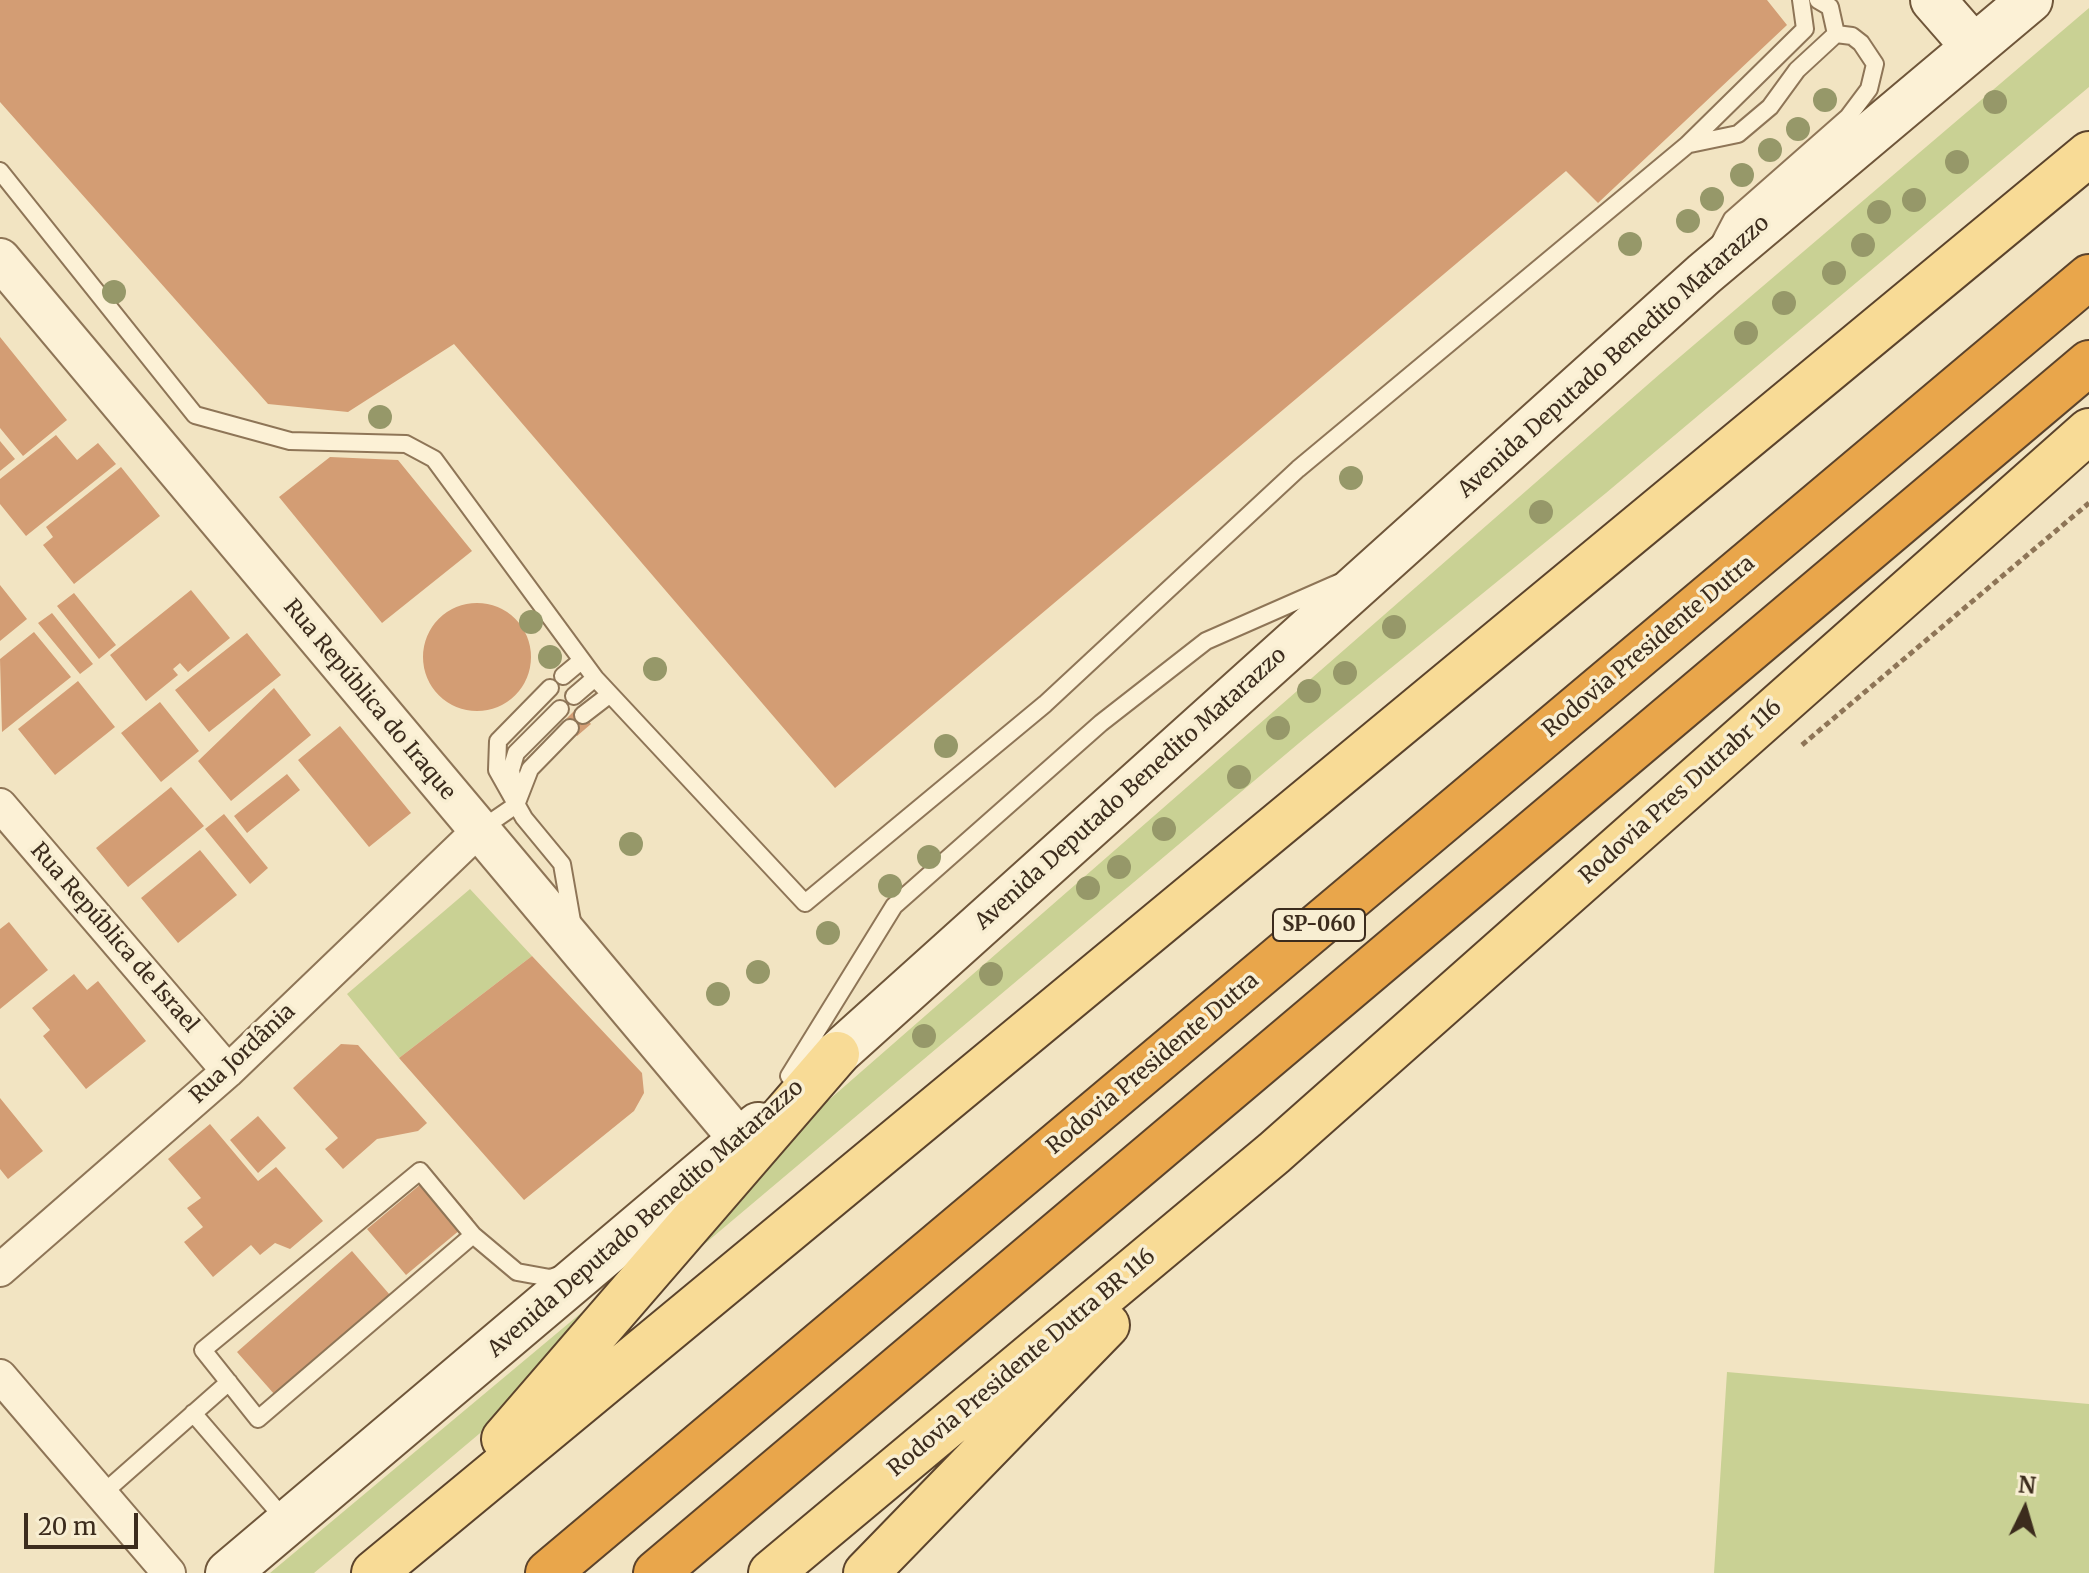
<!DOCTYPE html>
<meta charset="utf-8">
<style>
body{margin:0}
#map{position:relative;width:2089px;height:1573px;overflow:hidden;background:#f2e4c2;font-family:Merriweather,serif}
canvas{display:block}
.north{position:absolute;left:1985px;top:1469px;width:80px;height:80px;-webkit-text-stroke:6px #f8eed2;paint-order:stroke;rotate:5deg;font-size:22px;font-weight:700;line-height:32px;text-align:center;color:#3c2c1d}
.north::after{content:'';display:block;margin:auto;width:28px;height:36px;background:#3c2c1d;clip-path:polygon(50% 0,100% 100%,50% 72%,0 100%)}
.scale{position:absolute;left:24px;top:1513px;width:114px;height:36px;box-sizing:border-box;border:4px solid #3c2c1d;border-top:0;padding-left:10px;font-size:24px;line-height:28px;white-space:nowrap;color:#3c2c1d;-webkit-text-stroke:6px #f8eed2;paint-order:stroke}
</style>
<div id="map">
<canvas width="2089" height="1573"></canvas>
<div class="north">N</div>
<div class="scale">20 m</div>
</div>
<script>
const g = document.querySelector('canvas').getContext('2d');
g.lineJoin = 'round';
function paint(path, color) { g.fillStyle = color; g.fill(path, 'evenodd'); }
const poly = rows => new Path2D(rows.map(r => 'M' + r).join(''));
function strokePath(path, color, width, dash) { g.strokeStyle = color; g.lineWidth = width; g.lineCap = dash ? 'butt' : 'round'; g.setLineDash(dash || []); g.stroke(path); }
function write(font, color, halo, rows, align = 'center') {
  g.font = font + ' Merriweather,serif'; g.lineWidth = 7; g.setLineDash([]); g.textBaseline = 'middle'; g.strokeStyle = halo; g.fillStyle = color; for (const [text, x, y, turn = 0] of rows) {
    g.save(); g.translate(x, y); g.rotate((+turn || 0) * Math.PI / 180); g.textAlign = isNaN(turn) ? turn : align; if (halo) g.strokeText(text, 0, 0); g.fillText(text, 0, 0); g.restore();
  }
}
paint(poly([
 [2089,8,2089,87,1606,493,1305,738,314,1573,270,1573,672,1237,1661,373],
 [470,889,532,956,399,1058,347,994],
 [1727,1372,2089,1404,2089,1573,1714,1573]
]), '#c9d194');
paint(poly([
 [0,0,1767,0,1787,25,1598,203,1566,171,835,788,454,344,348,412,268,404,0,102],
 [0,337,67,420,23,456,0,428],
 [56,435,77,460,98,443,116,464,26,536,0,504,0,479],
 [0,441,15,459,0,471],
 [330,457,398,460,472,551,382,623,279,497],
 [121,467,160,516,74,584,43,545,53,537,46,527],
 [0,585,27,619,0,641],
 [191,590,230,638,188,672,180,663,173,669,178,675,146,701,110,655],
 [74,593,116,645,99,659,57,606],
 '423 657a54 54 0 1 1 108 0a54 54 0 1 1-108 0Z',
 [52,613,93,664,80,674,38,623],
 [34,632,71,677,2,732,0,659],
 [247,633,281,675,209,732,175,690],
 [78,681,115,727,55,775,18,729],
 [274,688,311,735,231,801,198,761],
 [160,702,199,751,161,782,121,733],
 [577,708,591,724,577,736,564,721],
 [340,726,411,813,369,847,298,760],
 [287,774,300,790,247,833,234,816],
 [171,787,204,826,128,887,96,848],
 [224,814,268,868,250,884,205,829],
 [200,850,237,895,178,943,141,898],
 [9,922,48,970,0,1009,0,929],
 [532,956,642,1073,644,1093,634,1111,524,1200,399,1058],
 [74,974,87,990,98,981,146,1041,86,1089,43,1036,50,1030,32,1008],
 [341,1044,358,1045,427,1123,418,1131,377,1139,343,1169,325,1149,338,1138,293,1088],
 [0,1098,43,1151,8,1179,0,1169],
 [258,1116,286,1148,258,1173,230,1140],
 [210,1124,258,1181,276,1167,323,1221,290,1249,275,1243,260,1255,251,1245,213,1277,184,1242,203,1227,187,1208,201,1198,168,1159],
 [434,1173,473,1219,406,1275,367,1229],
 [352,1251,390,1295,275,1395,237,1352]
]), '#d39d74');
const service = poly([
 [1818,0,1830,7,1836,34],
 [1690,144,1738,134,1770,107,1797,70,1836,34,1852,36,1861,43,1875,64,1869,89,1848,117,1732,219,1721,240],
 [0,171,195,415,290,441,406,444,434,459,595,678,805,903,1045,704,1298,469,1687,145,1805,29,1801,0],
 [563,676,581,661],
 [550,688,498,741,497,770,524,818,562,864,573,927],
 [574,696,595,678],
 [583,715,609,695],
 [515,796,511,770,516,753,560,709],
 [481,829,516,805,530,769,570,728],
 [789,1076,894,906,1101,723,1206,641,1338,583],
 [473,1235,258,1419,203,1350,420,1171,473,1235,517,1272,550,1278,562,1274],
 [193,1413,286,1521],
 [101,1495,229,1382]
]);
const minor = poly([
 [0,805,228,1071],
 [0,1270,228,1071,478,831],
 [0,1376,169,1573]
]);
const tertiary = poly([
 [0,259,740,1140]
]);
const secondary = poly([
 [1933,0,1974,47],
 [809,1079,1704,274,2030,0],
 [228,1573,758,1125]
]);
const primary = poly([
 [504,1439,837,1054],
 [374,1573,2089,154],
 [771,1573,1274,1153,2089,431],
 [866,1573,1107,1325]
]);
const motorway = poly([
 [548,1573,2089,277],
 [656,1573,2089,363]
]);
strokePath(service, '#8e7557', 20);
strokePath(minor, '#8e7557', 36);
strokePath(tertiary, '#8e7557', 44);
strokePath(secondary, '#6f563a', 48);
strokePath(primary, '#5b432c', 48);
strokePath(motorway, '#5b432c', 48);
strokePath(poly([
 [1802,745,2089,503]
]), '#8e7557', 5, [6, 4]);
strokePath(service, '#fcf1d6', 16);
strokePath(minor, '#fcf1d6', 32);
strokePath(tertiary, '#fcf1d6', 40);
strokePath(secondary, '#fcf1d6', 44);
strokePath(primary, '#f8db96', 44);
strokePath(motorway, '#e9a64b', 44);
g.fillStyle = '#969869';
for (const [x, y] of [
 [1825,100],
 [1995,102],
 [1798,129],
 [1770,150],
 [1957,162],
 [1742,175],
 [1712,199],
 [1914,200],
 [1879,212],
 [1688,221],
 [1630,244],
 [1863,245],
 [1834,273],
 [114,292],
 [1784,303],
 [1746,333],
 [380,417],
 [1351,478],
 [1541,512],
 [531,622],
 [1394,627],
 [550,657],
 [655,669],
 [1345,673],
 [1309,691],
 [1278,728],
 [946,746],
 [1239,777],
 [1164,829],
 [631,844],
 [929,857],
 [1119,867],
 [890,886],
 [1088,888],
 [828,933],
 [758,972],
 [991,974],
 [718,994],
 [924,1036]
]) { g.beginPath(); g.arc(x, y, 12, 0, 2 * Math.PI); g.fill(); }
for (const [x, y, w] of [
 [1319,925,92]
]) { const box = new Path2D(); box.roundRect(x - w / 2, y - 16, w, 32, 6); g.fillStyle = '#f8eed2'; g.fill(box); strokePath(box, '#3c2c1d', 2); }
write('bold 20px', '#3c2c1d', null, [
 ["SP-060",1319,925]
]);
write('22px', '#3c2c1d', '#f8eed2', [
 ["Avenida Deputado Benedito Matarazzo",1614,357,-42],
 ["Rodovia Presidente Dutra",1649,647,-40],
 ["Rua República do Iraque",369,700,50],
 ["Avenida Deputado Benedito Matarazzo",1131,789,-42],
 ["Rodovia Pres Dutrabr 116",1681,792,-42],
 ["Rua República de Israel",114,938,49],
 ["Rua Jordânia",243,1054,-43],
 ["Rodovia Presidente Dutra",1153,1064,-40],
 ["Avenida Deputado Benedito Matarazzo",646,1219,-41],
 ["Rodovia Presidente Dutra BR 116",1022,1363,-40]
]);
</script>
